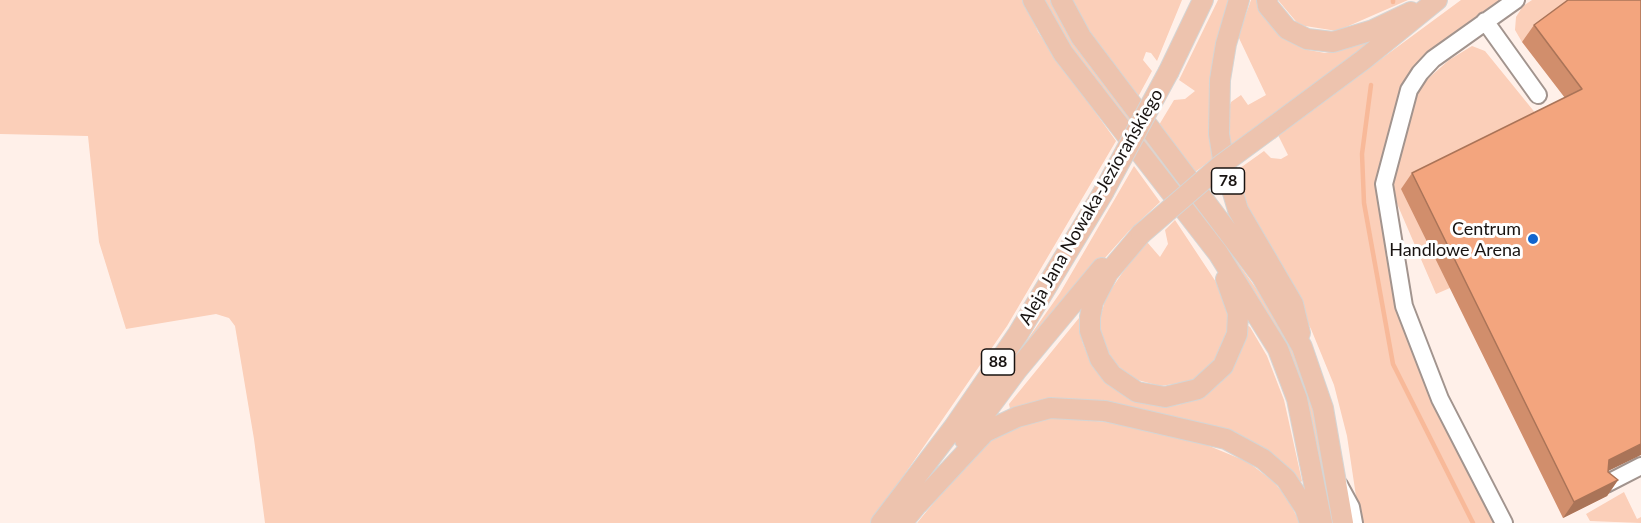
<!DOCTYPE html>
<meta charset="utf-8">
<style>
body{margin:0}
canvas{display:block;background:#fff0e9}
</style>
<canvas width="1641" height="523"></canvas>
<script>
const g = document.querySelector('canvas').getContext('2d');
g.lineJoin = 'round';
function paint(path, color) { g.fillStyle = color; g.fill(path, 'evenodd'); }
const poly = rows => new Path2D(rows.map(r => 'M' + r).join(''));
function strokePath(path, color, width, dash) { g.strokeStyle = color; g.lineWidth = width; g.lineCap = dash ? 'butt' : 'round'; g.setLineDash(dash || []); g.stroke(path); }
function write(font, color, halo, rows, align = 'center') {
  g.font = font + ' Lato,sans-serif'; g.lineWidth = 6; g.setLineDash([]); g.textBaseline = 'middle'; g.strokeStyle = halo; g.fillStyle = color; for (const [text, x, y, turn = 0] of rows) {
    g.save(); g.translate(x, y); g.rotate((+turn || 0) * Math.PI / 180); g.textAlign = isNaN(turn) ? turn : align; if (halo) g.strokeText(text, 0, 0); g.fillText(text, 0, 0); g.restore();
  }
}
paint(poly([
 [0,0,1025,0,1038,32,1116,141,1007,326,871,523,265,523,254,439,235,326,229,318,216,314,126,329,99,242,88,136,0,134],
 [1043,0,1052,0,1277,318,1290,342,1310,394,1318,429,1334,523,1325,523,1301,394,1070,50],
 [1072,0,1182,0,1157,61,1151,53,1146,52,1143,60,1152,71,1138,97,1092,37],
 [1218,0,1233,0,1214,158,1195,172,1159,125,1174,100,1185,99,1195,91,1179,80],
 [1251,0,1256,0,1262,12,1279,35,1303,49,1325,53,1356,46,1376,36,1365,48,1229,147,1228,109,1231,102,1241,95,1248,105,1266,95,1238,36],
 [1278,0,1408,0,1337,31,1299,25],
 [1461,0,1501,0,1424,56,1404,82,1380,162,1377,197,1400,313,1497,523,1360,523,1347,436,1334,385,1311,329,1247,209,1236,171,1264,151,1271,158,1281,159,1288,155,1278,135],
 [1532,0,1577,0,1578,1,1522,42,1515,30,1516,17,1523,6],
 [1472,46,1485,51,1541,120,1450,288,1436,294,1395,199,1393,183,1411,111,1422,84,1449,60],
 [1134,166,1160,202,1128,232,1088,277,988,396,1060,293],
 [1175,220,1218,285,1229,320,1228,336,1222,352,1201,377,1188,382,1160,386,1134,379,1113,362,1100,333,1099,322,1106,297,1133,257,1147,242,1160,257,1168,244,1165,230],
 [1079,318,1082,320,1082,341,1086,351,1100,375,1112,387,1131,399,1164,406,1179,405,1215,387,1233,364,1247,325,1250,327,1267,356,1284,400,1302,481,1299,484,1221,431,1010,409,1009,404],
 [1053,417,1116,423,1197,441,1248,462,1274,482,1288,499,1300,523,917,523,988,437,1024,419],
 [1624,492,1637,519,1641,517,1641,523,1590,521,1586,514]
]), '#fbcfb9');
strokePath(poly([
 [1393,2,1393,0],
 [1371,85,1362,154,1364,203,1393,364,1473,523]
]), '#f8b999', 4.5);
const minor = poly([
 [1485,21,1538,95],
 [1606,484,1641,466],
 [1339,485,1351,507,1354,523],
 [1504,523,1440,399,1404,306,1384,184,1409,90,1420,73,1433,59,1516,0]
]);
const major = poly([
 [1033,0,1063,53,1218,253,1278,349,1297,399,1322,523],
 [1061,0,1081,37,1262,277,1302,347,1323,408,1343,523],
 [1239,0,1226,44,1220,80,1219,134,1223,159,1238,210,1293,304,1300,333],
 [1267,0,1268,6,1287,29,1307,39,1333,42,1373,30,1411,12],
 [1169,71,1203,0],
 [1270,129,1363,60,1437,0],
 [1141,234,1108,273,1093,302,1090,317,1090,331,1100,359,1112,375,1137,392,1165,397,1198,389,1223,366,1237,334,1238,313,1226,279],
 [965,440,1017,370,1102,268],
 [918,504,985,432,1017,417,1050,408,1105,411,1226,439,1263,459,1286,479,1305,508,1310,523],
 [881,523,954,427,1018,334,1103,193],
 [902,523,925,495]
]);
strokePath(minor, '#a2948e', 20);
strokePath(major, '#d5d5d4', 22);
strokePath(minor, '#fff', 16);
strokePath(major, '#edc3ae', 20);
const majorBridge = poly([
 [1103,193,1169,71],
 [1141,234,1221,165,1270,129]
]);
strokePath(majorBridge, '#d5d5d4', 22, []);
strokePath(majorBridge, '#edc3ae', 20);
paint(poly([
 [1641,0,1608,472,1618,480,1607,496,1563,518,1401,189,1412,173,1565,98,1522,42,1534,25]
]), '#d18e6c');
paint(poly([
 [1641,444,1641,455,1598,476,1609,460],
 [1618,480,1607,496,1563,518,1574,502]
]), '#aa7458');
const building = poly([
 [1568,0,1641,0,1641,444,1609,460,1608,472,1618,480,1574,502,1412,173,1582,89,1534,25,1568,0]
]);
paint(building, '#f3a57e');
strokePath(building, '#aa7458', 1.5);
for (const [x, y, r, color] of [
 [1533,239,6,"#1165ce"]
]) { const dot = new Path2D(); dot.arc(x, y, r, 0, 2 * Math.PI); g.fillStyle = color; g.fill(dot); strokePath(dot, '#fff', 2); }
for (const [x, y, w] of [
 [1228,181,33],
 [998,362,33]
]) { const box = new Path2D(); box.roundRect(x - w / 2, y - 13, w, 26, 4.5); g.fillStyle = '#fff'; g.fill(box); strokePath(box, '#181311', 1.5); }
write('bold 16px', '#181311', null, [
 ["78",1228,181],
 ["88",998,362]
]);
write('18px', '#181311', '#fff', [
 ["Aleja Jana Nowaka-Jeziorańskiego",1091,207,-60]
]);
write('18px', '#181311', '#fff', [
 ["Centrum",1521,229],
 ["Handlowe Arena",1521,250]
], 'right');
</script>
